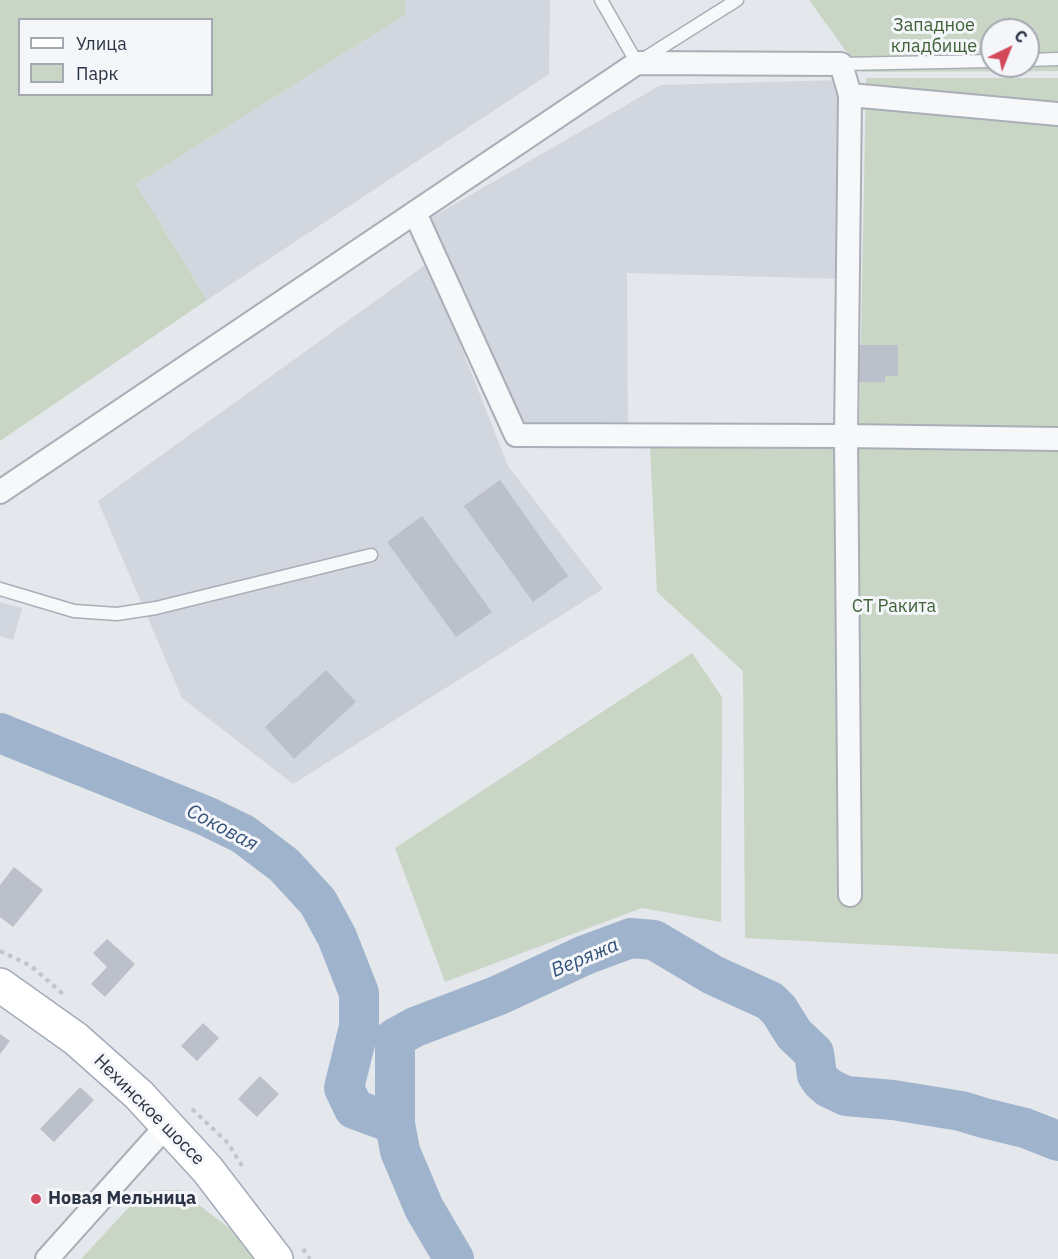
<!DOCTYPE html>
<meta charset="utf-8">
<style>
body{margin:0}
#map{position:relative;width:1058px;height:1259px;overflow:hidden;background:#e4e7ec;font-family:"IBM Plex Sans",sans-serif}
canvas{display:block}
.legend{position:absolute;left:18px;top:18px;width:195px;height:78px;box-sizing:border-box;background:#f4f6f9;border:2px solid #a4a8b1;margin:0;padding:8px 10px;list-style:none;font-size:18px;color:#2b3445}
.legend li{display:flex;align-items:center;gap:12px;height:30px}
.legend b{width:30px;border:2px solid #a4a8b1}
.north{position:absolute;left:980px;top:18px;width:60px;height:60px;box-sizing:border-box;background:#f4f6f9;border:2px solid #a4a8b1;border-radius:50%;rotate:43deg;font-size:16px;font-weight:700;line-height:24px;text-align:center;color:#2b3445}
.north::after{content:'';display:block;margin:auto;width:21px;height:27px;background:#d1495b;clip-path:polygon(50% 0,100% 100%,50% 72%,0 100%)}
</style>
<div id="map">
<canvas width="1058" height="1259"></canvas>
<ul class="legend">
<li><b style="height:8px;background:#fff"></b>Улица</li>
<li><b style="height:16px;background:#c9d6c5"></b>Парк</li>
</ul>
<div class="north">С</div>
</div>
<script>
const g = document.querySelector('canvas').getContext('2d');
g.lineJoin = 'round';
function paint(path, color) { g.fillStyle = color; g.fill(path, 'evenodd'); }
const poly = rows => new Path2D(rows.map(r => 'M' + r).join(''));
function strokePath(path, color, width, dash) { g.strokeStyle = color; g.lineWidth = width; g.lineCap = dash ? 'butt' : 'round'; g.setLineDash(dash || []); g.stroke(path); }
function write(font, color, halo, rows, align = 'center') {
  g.font = font + ' "IBM Plex Sans",sans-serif'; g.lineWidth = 6; g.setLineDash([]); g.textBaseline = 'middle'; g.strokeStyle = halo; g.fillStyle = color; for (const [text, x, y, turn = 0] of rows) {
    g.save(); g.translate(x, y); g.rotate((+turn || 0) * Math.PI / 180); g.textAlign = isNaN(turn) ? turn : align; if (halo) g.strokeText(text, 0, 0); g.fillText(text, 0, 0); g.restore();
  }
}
paint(poly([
 [406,0,550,0,549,74,207,300,136,184,405,15],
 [841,80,846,279,627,273,628,425,523,426,429,219,661,85],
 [428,263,508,466,603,589,293,784,182,698,98,501],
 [0,602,22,608,13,640,0,636]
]), '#d2d6de');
paint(poly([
 [0,0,406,0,405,15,136,184,207,300,0,441],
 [20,20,212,20,212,94,20,94],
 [809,0,1058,0,1058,71,861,72],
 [992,30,1028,30,1028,66,992,66],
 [866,78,1058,78,1058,954,745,938,743,671,657,592,650,446,859,446],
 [692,653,722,697,721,922,642,908,445,982,395,848],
 [180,1190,248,1243,259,1259,81,1259,144,1191]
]), '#c9d6c5');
strokePath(poly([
 [0,733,206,816,243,834,284,865,318,902,337,937,359,993,359,1027,344,1088,354,1109,395,1124],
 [454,1259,424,1208,400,1151,395,1124,395,1038,415,1027,499,995,585,955,631,938,654,940,713,975,770,1001,779,1010,794,1034,814,1053,817,1075,821,1081,829,1088,846,1096,893,1100,961,1111,984,1118,1025,1128,1058,1141]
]), '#9fb4cc', 40);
paint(poly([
 [858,345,898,345,898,376,885,376,885,382,857,382],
 [500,480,568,576,533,602,464,506],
 [422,516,492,612,456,637,387,542],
 [326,670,356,702,294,759,265,727],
 [14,867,43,890,13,927,0,917,0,885],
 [107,939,135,964,105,997,91,984,107,967,93,953],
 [203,1023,219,1038,197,1061,181,1046],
 [0,1034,10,1041,0,1054],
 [260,1076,279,1094,257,1117,238,1099],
 [80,1087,94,1100,54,1142,40,1129]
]), '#bbc0ca');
const lane = poly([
 [601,0,637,63,737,0],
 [1028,60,1058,59],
 [841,64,992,61],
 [0,589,74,611,117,614,156,608,371,555]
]);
const street = poly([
 [850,95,1058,114],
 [415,213,516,435,846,436,1058,439],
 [0,492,637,63,841,64,850,95,846,436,850,895],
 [47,1259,168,1124]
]);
const primary = poly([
 [0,985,76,1039,139,1095,207,1169,276,1259]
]);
strokePath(lane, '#a9aeb7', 15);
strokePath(street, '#a9aeb7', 26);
strokePath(primary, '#a3abb8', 36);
strokePath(poly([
 [0,951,31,966,63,994],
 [192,1109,228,1143,242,1166],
 [303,1249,310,1259]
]), '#c2c5cb', 4, [4.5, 4.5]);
strokePath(lane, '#f7f8fa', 12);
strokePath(street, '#f7f8fa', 22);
strokePath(primary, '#fff', 33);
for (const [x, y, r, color] of [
 [36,1199,6,"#d1495b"]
]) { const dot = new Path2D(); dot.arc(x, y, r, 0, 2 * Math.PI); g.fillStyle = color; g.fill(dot); strokePath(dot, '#f4f6f9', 2); }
write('18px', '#3f6138', '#f4f6f9', [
 ["Западное",934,26],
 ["кладбище",934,47],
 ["СТ Ракита",894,607]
]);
write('18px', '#2b3445', '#f4f6f9', [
 ["Нехинское шоссе",149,1110,45]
]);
write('bold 18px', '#2b3445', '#f4f6f9', [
 ["Новая Мельница",48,1199]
], 'left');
write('italic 20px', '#34527a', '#f4f6f9', [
 ["Соковая",222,828,28],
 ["Веряжа",585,958,-23]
]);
</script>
